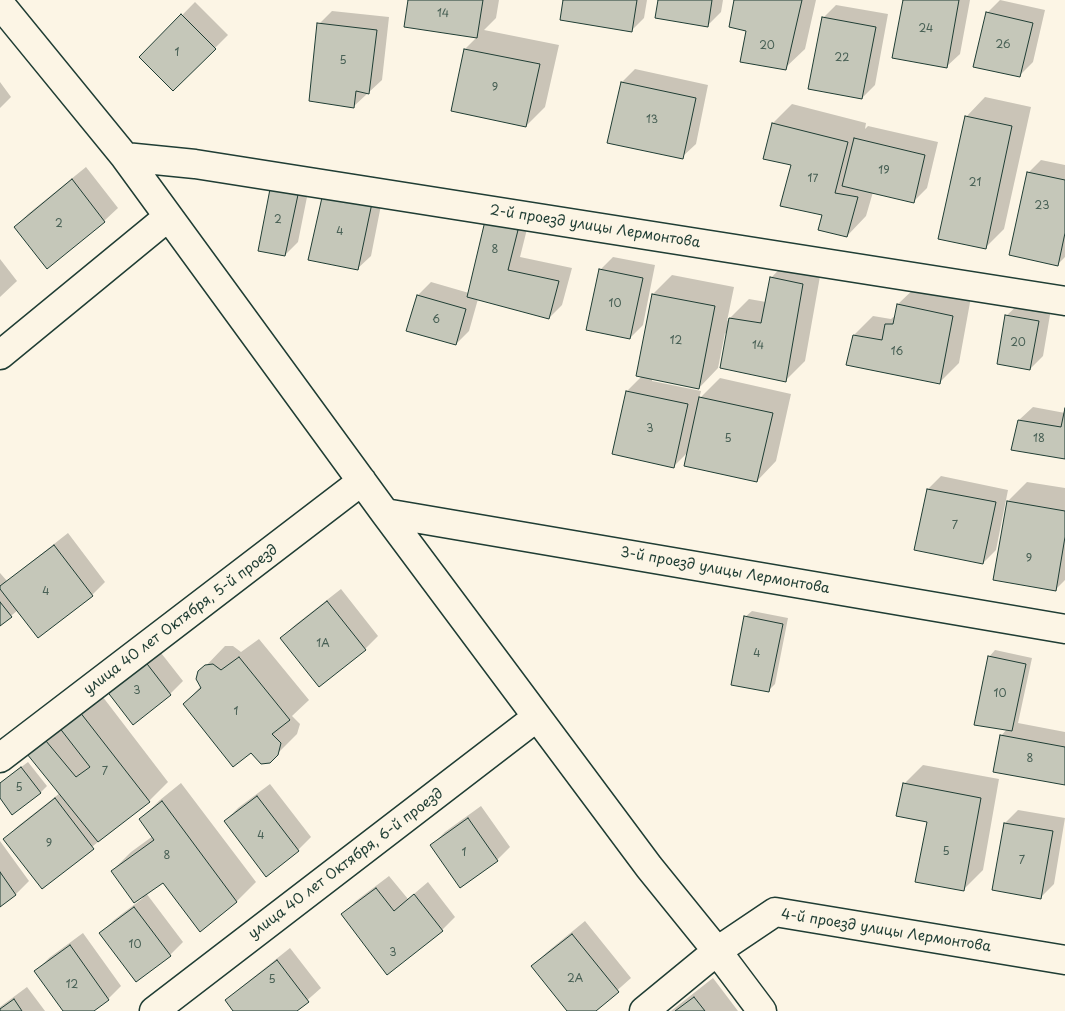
<!DOCTYPE html>
<meta charset="utf-8">
<style>
body{margin:0}
canvas{display:block;background:#fcf5e5}
</style>
<canvas width="1065" height="1011"></canvas>
<script>
const g = document.querySelector('canvas').getContext('2d');
g.lineJoin = 'round';
function paint(path, color) { g.fillStyle = color; g.fill(path, 'evenodd'); }
const poly = rows => new Path2D(rows.map(r => 'M' + r).join(''));
function strokePath(path, color, width, dash) { g.strokeStyle = color; g.lineWidth = width; g.lineCap = dash ? 'butt' : 'round'; g.setLineDash(dash || []); g.stroke(path); }
function write(font, color, halo, rows, align = 'center') {
  g.font = font + ' "Playpen Sans",sans-serif'; g.lineWidth = 5; g.setLineDash([]); g.textBaseline = 'middle'; g.strokeStyle = halo; g.fillStyle = color; for (const [text, x, y, turn = 0] of rows) {
    g.save(); g.translate(x, y); g.rotate((+turn || 0) * Math.PI / 180); g.textAlign = isNaN(turn) ? turn : align; if (halo) g.strokeText(text, 0, 0); g.fillText(text, 0, 0); g.restore();
  }
}
paint(poly([
 [409,0,499,0,496,18,484,30,559,45,545,107,526,126,465,49,477,37,405,26],
 [564,0,647,0,644,18,631,31],
 [659,0,723,0,721,12,708,25],
 [735,0,816,0,805,49,785,68,748,30],
 [904,0,970,0,960,54,946,67],
 [1000,0,1045,10,1033,62,1020,75,987,13],
 [195,2,228,35,173,90,141,57],
 [836,5,888,14,875,85,862,98,823,18],
 [332,11,389,17,382,80,353,107,319,24],
 [635,69,708,85,696,144,682,157,622,82],
 [0,82,11,97,0,108],
 [985,97,1031,107,1004,229,985,248,966,117],
 [792,104,866,123,865,129,868,126,938,142,927,188,914,201,873,192,866,216,847,236,823,214,792,164,773,123],
 [1041,160,1065,165,1065,257,1058,264,1028,173],
 [86,167,118,208,104,221,47,267,15,227,28,214],
 [311,177,298,242,285,255,272,185],
 [384,190,371,256,357,269,310,259],
 [530,217,520,257,572,268,562,305,549,318,478,299,469,331,456,344,418,295,431,282,469,293,486,221],
 [613,257,655,265,643,325,630,338,600,270],
 [790,258,822,265,805,361,785,381,725,333,718,368,699,388,652,378,652,381,701,391,699,399,720,378,791,394,776,461,757,481,688,452,674,466,614,453,627,391,642,376,653,294,672,275,734,287,727,321,749,299,766,302,771,278],
 [0,259,17,281,0,297],
 [918,285,971,297,959,363,939,383,854,335,873,316,891,319,897,314,898,304],
 [1020,303,1051,309,1043,356,1030,369,1006,316],
 [1033,407,1065,413,1065,458,1013,449,1019,420],
 [941,476,1008,490,996,550,983,563,928,489],
 [1027,482,1065,488,1065,580,1055,590,994,579,1008,501],
 [68,533,105,582,92,595,38,636,18,610,0,625,0,573,7,581],
 [341,589,378,636,365,649,282,638,295,625],
 [752,611,788,618,775,684,769,690,745,617],
 [259,639,309,700,292,716,300,724,297,734,269,762,184,704,201,686,200,672,225,646,233,646,241,652],
 [154,644,183,681,170,694,104,686],
 [995,650,1032,658,1018,723,1065,732,1065,784,1001,736,1007,729,989,657],
 [96,688,168,782,149,801,42,887,5,839,18,826,60,793,24,749],
 [28,762,47,786,40,793,0,796,0,783],
 [923,765,999,779,983,870,964,889,929,821,904,784],
 [181,783,256,882,237,901,200,930,163,881,146,893,183,942,170,955,101,933,114,920,143,898,112,871,131,852,153,836,141,819,160,800],
 [270,784,311,837,298,850,225,821,238,808],
 [481,806,510,847,497,860,432,845,445,832],
 [1018,810,1065,818,1054,884,1041,897,1005,823],
 [0,841,29,881,16,894,0,905],
 [389,876,408,899,428,882,455,917,442,930,343,914,356,901],
 [585,921,631,978,594,1011,569,1011,533,966,546,953],
 [83,933,121,986,108,999,92,1011,64,1011,36,971,49,958],
 [290,948,321,988,295,1011,235,1011,227,1001,240,988],
 [713,978,738,1011,671,1011],
 [27,987,45,1011,0,1011,0,1007]
]), '#0003');
const building = poly([
 [408,0,483,0,477,38,404,27,408,0],
 [563,0,637,0,632,32,560,20,563,0],
 [658,0,712,0,708,27,655,18,658,0],
 [734,0,802,0,786,70,740,62,746,31,729,27,734,0],
 [903,0,959,0,947,68,892,58,903,0],
 [986,12,1033,23,1020,77,973,67,986,12],
 [181,14,216,49,173,91,139,57,181,14],
 [822,17,876,27,862,99,808,89,822,17],
 [317,23,377,30,369,94,356,91,354,108,309,101,317,23],
 [464,49,540,64,526,127,451,111,464,49],
 [621,82,696,98,683,159,607,143,621,82],
 [965,116,1012,126,986,249,938,239,965,116],
 [772,123,848,142,835,193,858,197,847,237,818,230,822,215,780,206,791,165,763,159,772,123],
 [854,138,925,155,914,203,842,186,854,138],
 [1027,172,1065,180,1065,233,1058,266,1009,255,1027,172],
 [72,179,105,222,47,269,14,227,72,179],
 [271,184,299,190,285,256,258,251,271,184],
 [323,193,372,203,358,270,308,260,323,193],
 [485,221,518,230,508,270,559,281,549,319,467,297,485,221],
 [599,269,643,278,630,339,586,330,599,269],
 [770,277,803,284,786,382,720,368,729,318,761,323,770,277],
 [652,294,715,306,699,389,636,376,652,294],
 [417,295,466,309,456,345,406,331,417,295],
 [897,304,953,316,940,384,846,365,853,335,882,340,885,324,893,324,897,304],
 [1005,315,1039,321,1030,370,997,364,1005,315],
 [626,391,688,404,674,468,612,454,626,391],
 [699,397,773,413,757,482,684,466,699,397],
 [1065,408,1065,459,1011,450,1018,420,1061,427,1065,408],
 [927,489,996,502,983,564,914,550,927,489],
 [1007,501,1065,511,1065,537,1056,591,993,580,1007,501],
 [54,545,93,596,38,638,0,589,0,586,54,545],
 [327,601,366,650,319,687,280,638,327,601],
 [0,602,12,617,0,626,0,602],
 [744,616,783,624,769,692,731,685,744,616],
 [141,656,171,695,133,725,103,686,141,656],
 [988,656,1026,664,1012,731,974,725,988,656],
 [239,657,290,720,272,734,281,743,278,755,270,763,261,764,251,753,233,767,183,704,201,688,196,679,198,671,205,665,213,664,221,670,239,657],
 [76,707,150,802,98,842,23,749,41,735,76,777,90,767,55,722,76,707],
 [1000,735,1065,747,1065,785,993,772,1000,735],
 [21,767,41,793,12,815,0,798,0,783,21,767],
 [903,783,981,798,964,891,915,882,927,822,896,816,903,783],
 [257,796,299,851,266,877,224,821,257,796],
 [55,798,94,849,42,889,3,839,55,798],
 [162,801,237,902,200,932,163,883,134,903,111,871,154,840,139,819,162,801],
 [468,818,498,861,460,888,430,845,468,818],
 [1004,823,1053,831,1041,899,992,890,1004,823],
 [0,872,16,895,0,907,0,872],
 [376,888,394,911,414,894,443,931,387,975,341,914,376,888],
 [134,907,171,956,136,982,99,933,134,907],
 [572,934,619,992,596,1011,567,1011,531,966,572,934],
 [70,945,109,1000,94,1011,63,1011,34,971,70,945],
 [277,960,309,1002,297,1011,233,1011,225,1000,277,960],
 [694,997,705,1011,675,1011,694,997],
 [14,999,22,1011,0,1011,0,1009,14,999]
]);
paint(building, '#c5c7b9');
strokePath(building, '#1f3d34', 1);
const minor = poly([
 [0,4,125,157,385,513,649,867,717,951,762,1011],
 [125,157,195,164,1065,301],
 [0,355,168,217],
 [385,513,1065,629],
 [0,758,362,481],
 [154,1011,537,717],
 [644,1011,717,951,775,912,1065,960]
]);
strokePath(minor, '#1f3d34', 31);
strokePath(minor, '#fcf5e5', 28);
write('11px', '#486055', null, [
 ["14",443,14],
 ["24",926,29],
 ["26",1003,45],
 ["20",767,46],
 ["1",177,53],
 ["22",842,58],
 ["5",343,61],
 ["9",495,88],
 ["13",652,120],
 ["19",884,171],
 ["17",813,179],
 ["21",975,183],
 ["23",1042,206],
 ["2",278,220],
 ["2",59,224],
 ["4",340,232],
 ["8",495,250],
 ["10",615,304],
 ["6",436,320],
 ["12",676,341],
 ["20",1018,343],
 ["14",758,346],
 ["16",897,352],
 ["3",650,429],
 ["5",728,439],
 ["18",1039,439],
 ["7",955,526],
 ["9",1029,559],
 ["4",46,592],
 ["1А",323,644],
 ["4",757,654],
 ["3",137,691],
 ["10",1000,694],
 ["1",236,712],
 ["8",1030,759],
 ["7",105,772],
 ["5",19,788],
 ["4",261,836],
 ["9",49,844],
 ["5",946,852],
 ["1",464,853],
 ["8",167,856],
 ["7",1022,861],
 ["10",135,945],
 ["3",393,953],
 ["2А",575,979],
 ["5",272,980],
 ["12",72,985]
]);
write('14px', '#1f3d34', '#fcf5e5', [
 ["2-й проезд улицы Лермонтова",595,227,9],
 ["3-й проезд улицы Лермонтова",725,571,10],
 ["улица 40 лет Октября, 5-й проезд",181,620,-37],
 ["улица 40 лет Октября, 6-й проезд",346,864,-37],
 ["4-й проезд улицы Лермонтова",886,931,9]
]);
</script>
